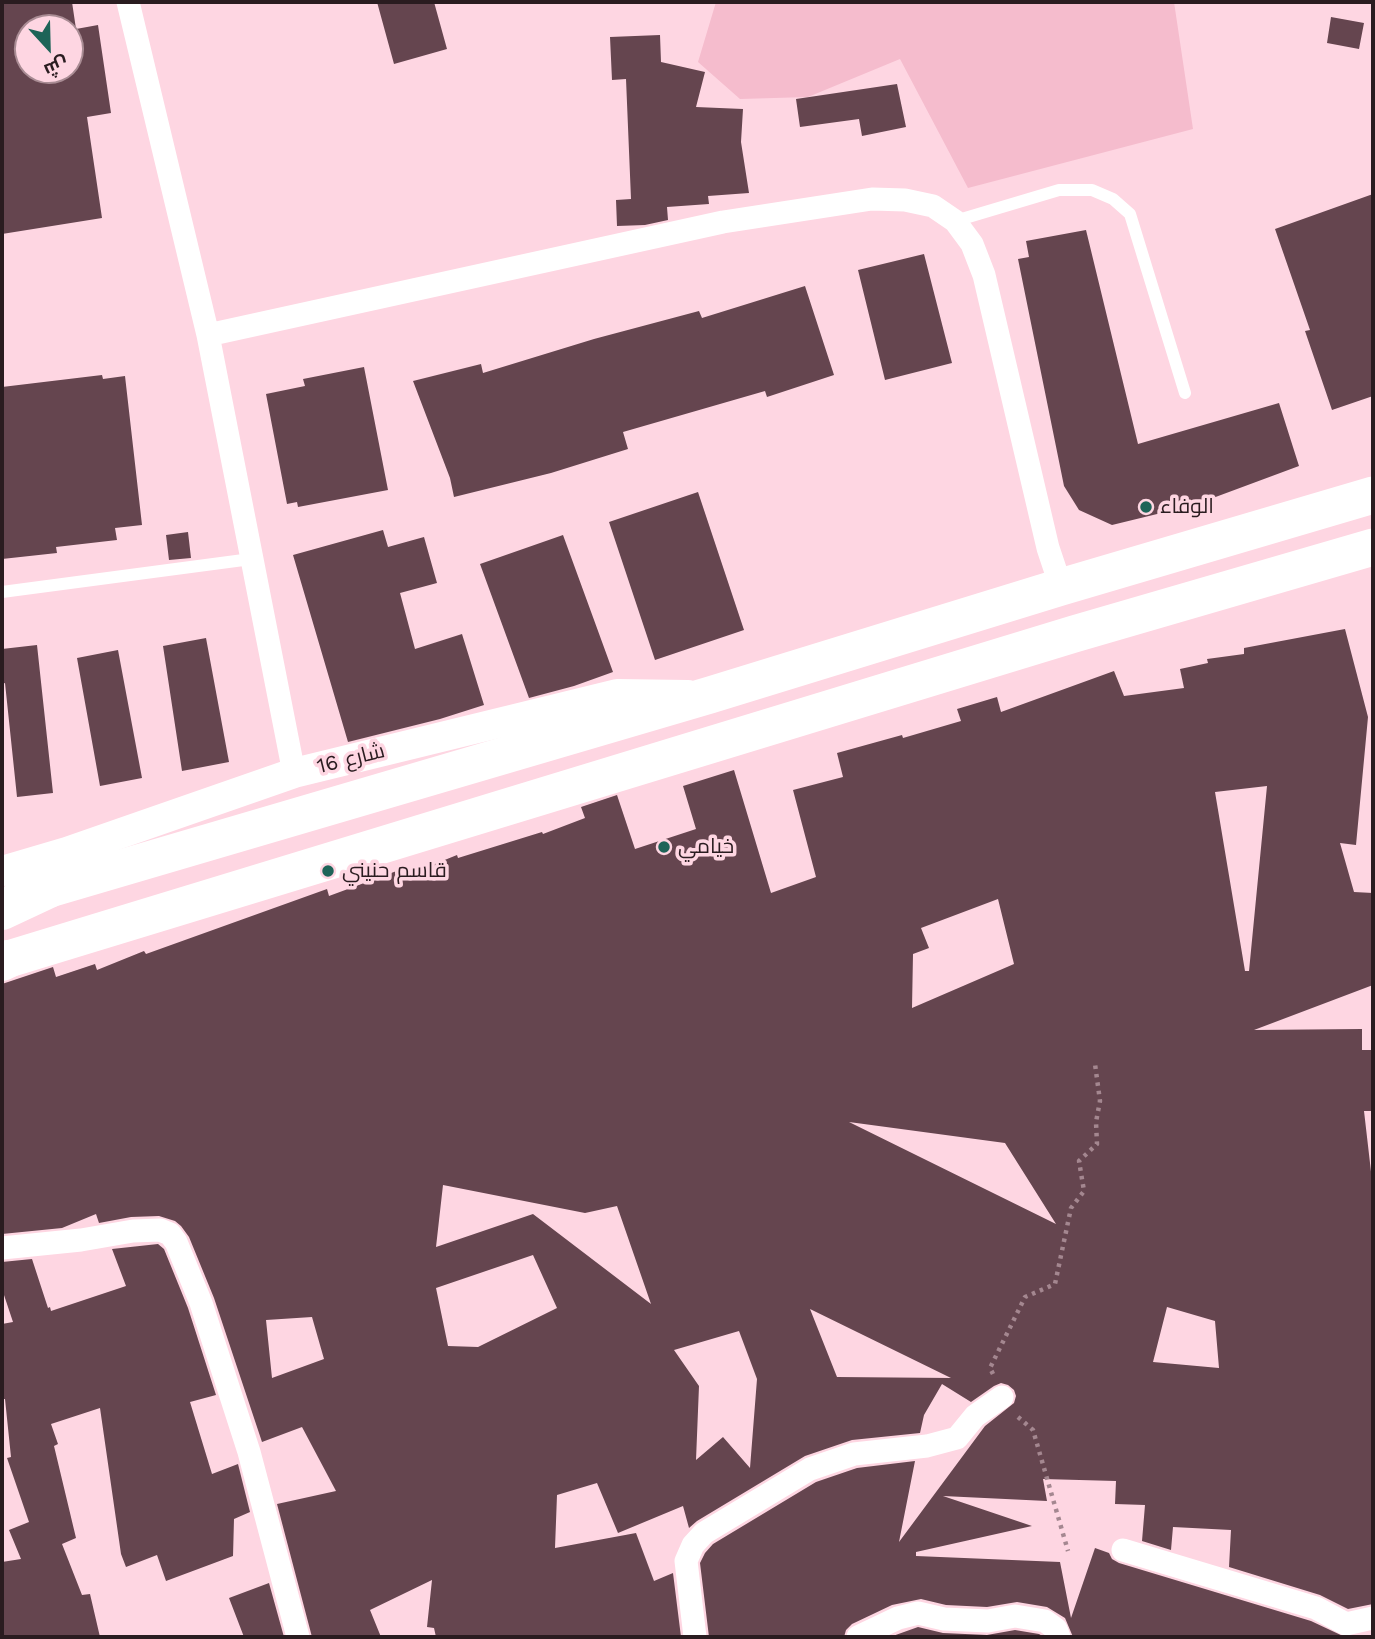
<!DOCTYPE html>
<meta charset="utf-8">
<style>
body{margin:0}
#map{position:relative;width:1375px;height:1639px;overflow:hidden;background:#fed6e2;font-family:"Work Sans",Cairo,sans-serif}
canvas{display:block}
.frame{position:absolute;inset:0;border:4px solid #2a1c20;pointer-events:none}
.north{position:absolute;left:14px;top:14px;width:70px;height:70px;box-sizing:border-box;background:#fed6e2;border:2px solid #a98c94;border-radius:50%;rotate:158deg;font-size:19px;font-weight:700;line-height:28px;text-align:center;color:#2a1c20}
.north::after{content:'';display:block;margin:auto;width:24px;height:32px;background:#1e6458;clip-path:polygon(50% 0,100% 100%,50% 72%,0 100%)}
</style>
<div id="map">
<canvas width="1375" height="1639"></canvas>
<div class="frame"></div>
<div class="north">ش</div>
</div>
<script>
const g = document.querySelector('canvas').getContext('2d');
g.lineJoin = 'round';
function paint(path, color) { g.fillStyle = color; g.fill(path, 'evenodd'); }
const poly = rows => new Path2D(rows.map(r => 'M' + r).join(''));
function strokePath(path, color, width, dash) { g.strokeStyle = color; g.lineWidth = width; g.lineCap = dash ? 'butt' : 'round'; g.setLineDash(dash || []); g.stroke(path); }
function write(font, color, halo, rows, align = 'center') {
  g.font = font + ' "Work Sans",Cairo,sans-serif'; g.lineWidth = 7; g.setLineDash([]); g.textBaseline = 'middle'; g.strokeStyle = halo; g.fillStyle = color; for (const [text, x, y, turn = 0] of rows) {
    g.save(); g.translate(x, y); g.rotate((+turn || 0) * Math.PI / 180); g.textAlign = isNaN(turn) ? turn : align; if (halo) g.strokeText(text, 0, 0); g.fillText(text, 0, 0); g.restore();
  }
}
paint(poly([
 [716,2,1174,2,1193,129,968,188,900,59,808,97,740,99,698,62]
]), '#f5bccd');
paint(poly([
 [2,2,72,2,76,29,98,25,111,113,87,117,102,218,2,234],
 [28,28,70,28,70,70,28,70],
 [377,2,434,2,447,49,394,64],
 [1331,17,1364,23,1359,49,1327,43],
 [660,35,661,62,705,72,696,107,743,109,741,142,749,193,708,196,709,204,667,207,668,220,645,225,617,226,616,200,631,199,626,79,612,80,610,37],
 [897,84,906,127,862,136,859,119,800,127,796,99],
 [1373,194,1373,396,1332,410,1305,331,1310,330,1275,229],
 [1086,230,1138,444,1279,403,1299,466,1194,505,1112,525,1079,510,1064,486,1018,259,1029,257,1026,241],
 [924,254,952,363,885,380,858,270],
 [805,286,834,375,767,397,765,391,623,432,628,449,551,473,454,497,450,478,413,381,481,364,483,373,594,339,699,311,702,318],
 [364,367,388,490,298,507,297,502,287,504,266,394,305,386,303,379],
 [102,375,103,379,125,376,142,525,115,528,117,540,56,547,57,553,2,559,2,387],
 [698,492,744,630,655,660,609,522],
 [383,530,388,547,424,537,437,583,400,593,415,649,462,634,484,705,440,719,348,742,293,555],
 [188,532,191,558,169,560,166,535],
 [563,535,613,672,574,686,529,698,480,564],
 [1345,629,1368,717,1356,845,1340,843,1354,892,1373,893,1373,985,1254,1030,1362,1029,1362,1050,1373,1050,1373,1111,1364,1111,1373,1189,1373,1604,1348,1609,1320,1595,1229,1567,1231,1530,1173,1527,1171,1550,1142,1541,1145,1505,1115,1504,1116,1481,1043,1479,1047,1501,943,1496,1032,1526,916,1552,916,1556,1060,1562,1071,1618,1095,1548,1109,1553,1112,1559,1119,1563,1311,1621,1345,1637,1073,1637,1065,1618,1047,1607,1017,1602,987,1607,946,1605,921,1599,892,1605,852,1624,846,1630,844,1637,709,1637,700,1563,705,1553,713,1544,816,1482,857,1468,915,1461,899,1542,985,1426,1014,1403,1016,1396,1014,1390,1008,1385,1001,1383,994,1386,971,1402,942,1384,924,1415,920,1433,852,1440,805,1456,697,1521,689,1528,683,1506,618,1533,597,1483,557,1495,555,1548,636,1533,654,1581,673,1573,681,1637,436,1637,434,1628,427,1627,432,1580,370,1610,381,1637,312,1637,277,1504,336,1491,302,1427,262,1442,214,1298,189,1237,181,1226,175,1221,159,1216,131,1217,99,1223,96,1214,62,1228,2,1234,2,984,53,967,56,977,95,964,97,970,144,951,146,954,327,889,329,896,402,869,405,876,457,855,458,858,542,832,543,834,585,818,581,807,617,795,635,849,696,829,683,786,734,770,771,893,816,877,793,790,843,777,837,753,902,735,903,738,961,721,957,709,997,697,1001,712,1114,671,1124,696,1184,688,1180,669,1208,663,1207,659,1244,654,1244,648],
 [1267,786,1249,971,1245,971,1215,792],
 [998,899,1014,964,912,1008,913,954,929,948,921,928],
 [849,1122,1005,1143,1056,1224],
 [443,1185,585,1213,617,1206,651,1304,533,1214,436,1247],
 [533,1255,557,1308,478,1347,448,1346,436,1288],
 [1167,1307,1215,1321,1219,1368,1153,1362],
 [810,1309,951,1378,837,1377],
 [312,1317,324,1359,272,1378,266,1320],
 [739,1331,757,1379,750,1468,723,1437,696,1460,699,1386,674,1350],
 [206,638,229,762,182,771,163,646],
 [37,645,53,793,17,797,5,683,2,684,2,649],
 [118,650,142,778,100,786,77,658],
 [158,1244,164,1249,188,1308,216,1395,190,1402,212,1474,238,1464,250,1512,234,1519,233,1556,166,1581,157,1555,126,1567,121,1554,100,1408,51,1424,58,1444,54,1446,76,1538,62,1544,82,1595,90,1594,100,1637,2,1637,2,1562,21,1559,9,1530,29,1522,7,1458,11,1457,5,1399,2,1399,2,1324,13,1322,2,1289,2,1262,32,1259,48,1308,50,1307,51,1311,126,1286,112,1249],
 [269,1583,284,1637,244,1637,229,1598],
 [918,1627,943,1633,987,1635,1015,1630,1039,1634,1044,1637,890,1637]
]), '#65454f');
strokePath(poly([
 [993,1374,990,1368,1025,1297,1055,1284,1071,1208,1084,1191,1079,1161,1097,1144,1096,1122,1100,1101,1095,1064],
 [1018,1417,1033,1430,1068,1551]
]), '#a48790', 4.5, [3.5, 5]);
strokePath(poly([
 [955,221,1059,190,1092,190,1113,199,1130,214,1185,393],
 [2,592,251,559]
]), '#fff', 12);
strokePath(poly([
 [128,2,208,335,294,773],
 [208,335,723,222,872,199,905,200,933,206,955,221,972,244,984,275,1048,548,1061,587],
 [2,1248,81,1240,133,1231,160,1230,170,1234,176,1242,201,1303,249,1452,298,1637],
 [1123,1550,1316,1608,1346,1624,1373,1618],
 [695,1637,686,1561,693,1545,704,1533,810,1469,854,1454,927,1446,957,1438,975,1416,1002,1397],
 [858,1637,898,1618,918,1613,944,1619,988,1621,1015,1616,1045,1621,1056,1629,1059,1637]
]), '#fff', 23);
strokePath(poly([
 [2,871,67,852,294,773,617,694,688,695]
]), '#fff', 30);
strokePath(poly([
 [19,898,710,695,1061,587,1373,495],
 [2,961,1074,634,1373,547]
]), '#fff', 37);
strokePath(poly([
 [2,911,49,889],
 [2,962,8,959]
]), '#fff', 38);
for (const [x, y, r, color] of [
 [1146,507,7,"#1e6458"],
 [664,847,7,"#1e6458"],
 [328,871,7,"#1e6458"]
]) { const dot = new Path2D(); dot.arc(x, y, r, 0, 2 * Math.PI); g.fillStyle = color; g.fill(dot); strokePath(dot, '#fed6e2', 2.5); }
write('21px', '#2a1c20', '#fed6e2', [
 ["الوفاء",1160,507],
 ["خيامي",678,847],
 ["قاسم حنيني",342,871]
], 'left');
write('21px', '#2a1c20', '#fed6e2', [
 ["شارع 16",351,759,-14]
]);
</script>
